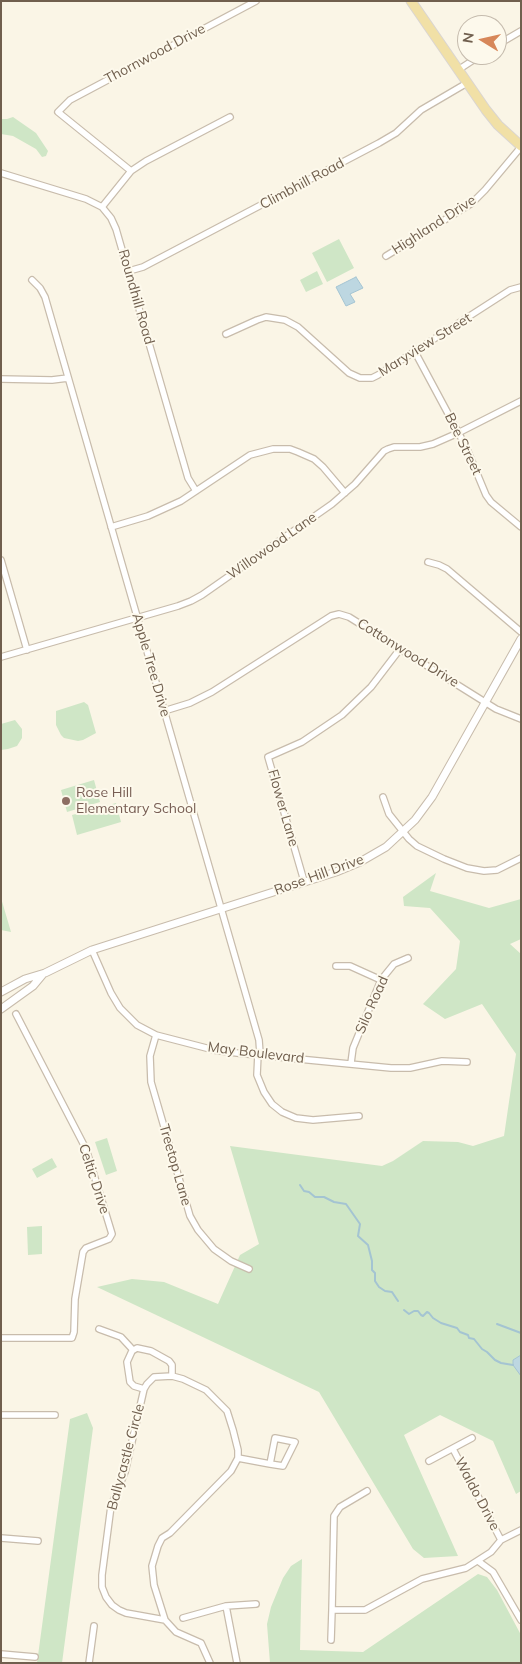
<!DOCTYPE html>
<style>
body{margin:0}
#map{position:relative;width:522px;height:1664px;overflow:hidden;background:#faf5e6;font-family:Mulish,sans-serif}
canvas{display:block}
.frame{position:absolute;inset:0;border:2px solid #705f4e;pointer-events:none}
.north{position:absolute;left:457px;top:15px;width:50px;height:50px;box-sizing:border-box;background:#fdf9ec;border:1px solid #c5bbad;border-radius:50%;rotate:279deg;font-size:14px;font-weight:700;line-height:20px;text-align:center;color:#705f4e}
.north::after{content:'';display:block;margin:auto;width:18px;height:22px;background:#d78759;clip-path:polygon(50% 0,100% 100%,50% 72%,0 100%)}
</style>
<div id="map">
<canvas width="522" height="1664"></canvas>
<div class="frame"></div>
<div class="north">N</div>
</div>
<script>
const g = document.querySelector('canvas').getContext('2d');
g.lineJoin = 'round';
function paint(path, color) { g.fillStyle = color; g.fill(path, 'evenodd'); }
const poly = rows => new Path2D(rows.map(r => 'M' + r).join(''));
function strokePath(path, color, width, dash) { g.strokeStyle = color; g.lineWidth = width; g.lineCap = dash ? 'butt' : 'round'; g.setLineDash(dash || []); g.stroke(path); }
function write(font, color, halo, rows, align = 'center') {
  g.font = font + ' Mulish,sans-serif'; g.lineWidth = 4; g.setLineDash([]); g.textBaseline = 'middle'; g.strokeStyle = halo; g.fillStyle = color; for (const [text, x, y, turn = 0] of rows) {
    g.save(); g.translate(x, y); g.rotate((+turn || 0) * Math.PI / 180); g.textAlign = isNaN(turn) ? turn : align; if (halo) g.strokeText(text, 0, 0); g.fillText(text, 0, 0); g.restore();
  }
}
paint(poly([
 [13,117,36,133,48,151,46,156,42,157,36,149,13,136,1,134,1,119,7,119],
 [339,239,354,268,327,282,312,253],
 [317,271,323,284,306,292,300,280],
 [84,702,88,705,96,733,83,740,78,741,64,738,61,735,56,725,56,711],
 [15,720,22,729,22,738,17,746,8,749,1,750,1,724],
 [94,780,100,802,67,812,61,790],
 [116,803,121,822,77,835,72,815],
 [436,873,430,891,489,908,521,899,521,939,510,944,521,954,521,1491,516,1494,493,1441,440,1415,404,1435,458,1556,424,1558,413,1549,319,1392,97,1287,132,1279,164,1282,218,1304,240,1255,259,1244,230,1146,382,1166,393,1161,423,1141,458,1142,473,1146,504,1136,516,1054,482,1004,445,1019,423,1004,456,969,460,941,430,908,404,906,403,897],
 [1,898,11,932,1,930],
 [107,1138,117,1171,106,1175,95,1142],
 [52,1158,57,1167,37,1178,32,1169],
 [42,1226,42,1254,28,1255,27,1227],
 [87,1413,93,1428,62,1663,37,1663,70,1419],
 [302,1559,300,1650,363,1652,478,1574,487,1577,497,1590,521,1635,521,1663,270,1663,267,1624,271,1607,283,1578,291,1566]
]), '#cfe6c6');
const water = poly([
 [356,277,363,288,350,294,355,302,346,306,336,287,356,277],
 [521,1355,521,1376,513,1365,513,1360,521,1355]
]);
paint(water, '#bdd7e1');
strokePath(water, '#a4c4d2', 1);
strokePath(poly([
 [300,1185,304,1191,309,1192,315,1197,324,1197,334,1202,346,1204,360,1224,358,1236,368,1245,372,1261,372,1270,375,1273,375,1281,379,1287,385,1291,392,1292,398,1301],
 [404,1310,409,1314,414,1311,418,1311,421,1315,423,1316,427,1312,429,1313,433,1318,441,1323,457,1328,460,1332,468,1335,469,1338,474,1339,482,1349,487,1352,495,1360,501,1363,513,1365],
 [497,1324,521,1333]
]), '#a4c4d2', 2);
const minor = poly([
 [497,45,521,31],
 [458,70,481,55],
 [131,171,58,112,70,100,256,1],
 [1,173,86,199,102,207,111,218,116,229,188,478,196,491],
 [102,207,131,171,146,161,230,117],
 [386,256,472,203,485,190,521,147],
 [129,271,143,267,379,143,396,133,421,110,467,83],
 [32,280,40,288,45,297,259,1040,260,1054],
 [226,334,257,320,266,317,285,320,298,327,349,373,360,378,372,378,378,375,510,290,521,287],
 [415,352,466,447,486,495,491,502,521,527],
 [1,379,52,380,68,378],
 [111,527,148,516,181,501,250,455,273,449,290,449,298,452,314,459,323,467,345,493],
 [1,560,27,650],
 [428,562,439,565,447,569,521,632],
 [1,657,178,606,191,601,202,595,332,504,355,484,384,451,388,449,394,447,420,447,433,444,458,433,521,401],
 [164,711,190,703,212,692,331,616,339,614,349,617,496,709,521,719],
 [383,797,389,814,409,839,417,846,444,859,467,868,484,871,497,870,521,858],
 [304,881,268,757,302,742,342,715,371,687,400,649],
 [92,950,111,993,120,1008,137,1025,156,1035,214,1050,237,1053,391,1068,410,1068,442,1061,467,1062],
 [336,966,350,966,381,980],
 [156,1035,150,1056,151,1082,190,1216,198,1230,214,1249,231,1261,249,1269],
 [258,1054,257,1075,264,1092,272,1104,282,1112,296,1118,313,1120,359,1116],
 [351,1063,353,1048,381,980,394,964,408,958],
 [99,1329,121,1337,133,1350],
 [1,1338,72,1338,74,1332,75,1299,83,1252,86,1248,109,1239,112,1234,86,1149,16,1014],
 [172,1376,154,1377,147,1384,144,1389,134,1386,130,1382,127,1362,132,1351,137,1348,151,1351,169,1361,172,1365,172,1376,183,1379,206,1390,227,1411,233,1430,238,1450,238,1458,231,1471,170,1533,162,1538,158,1546,152,1566,154,1585,165,1620,176,1632,201,1643,210,1663],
 [144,1389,125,1472,111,1506,102,1575,102,1587,106,1597,112,1605,119,1610,126,1613,165,1620],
 [1,1415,55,1415],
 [453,1449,501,1540],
 [238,1458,270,1464,283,1466,295,1442,275,1438,270,1464],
 [429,1461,472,1438],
 [1,1538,38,1541],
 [478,1561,493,1572,521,1620],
 [226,1606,237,1663],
 [332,1610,334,1516,340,1507,367,1491],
 [183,1618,226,1606,256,1604],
 [331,1640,332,1610,365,1610,422,1579,466,1568,491,1552,501,1540,521,1530],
 [1,1654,35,1657],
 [89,1663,94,1626]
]);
const tertiary = poly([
 [1,992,25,979,45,973,92,950,336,872,360,862,386,847,415,820,432,797,521,639],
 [1,1009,33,986,43,974]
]);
const primary = poly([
 [411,1,486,110,498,125,521,146]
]);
strokePath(minor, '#c8bcac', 8);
strokePath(tertiary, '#c8bcac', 9);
strokePath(primary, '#dad5d1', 11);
strokePath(minor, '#fff', 5.5);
strokePath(tertiary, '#fff', 7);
strokePath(primary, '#f1e0a6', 9);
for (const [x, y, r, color] of [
 [66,801,5,"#8d6e63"]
]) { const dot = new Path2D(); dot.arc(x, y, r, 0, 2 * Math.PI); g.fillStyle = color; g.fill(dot); strokePath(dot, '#fdf9ec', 2); }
write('14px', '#705f4e', '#fdf9ec', [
 ["Thornwood Drive",155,54,-28],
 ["Climbhill Road",302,184,-28],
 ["Highland Drive",434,225,-33],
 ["Roundhill Road",136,297,74],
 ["Maryview Street",425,345,-32],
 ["Bee Street",463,444,64],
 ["Willowood Lane",272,546,-35],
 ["Cottonwood Drive",408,653,32],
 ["Apple Tree Drive",151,665,74],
 ["Flower Lane",283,808,74],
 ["Rose Hill Drive",319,875,-20],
 ["Silo Road",372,1005,-66],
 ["May Boulevard",256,1053,7],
 ["Treetop Lane",175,1165,74],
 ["Celtic Drive",94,1179,72],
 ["Ballycastle Circle",126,1457,-75],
 ["Waldo Drive",477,1494,62]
]);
write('14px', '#785e54', '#fdf9ec', [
 ["Rose Hill",76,793],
 ["Elementary School",76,809]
], 'left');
</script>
